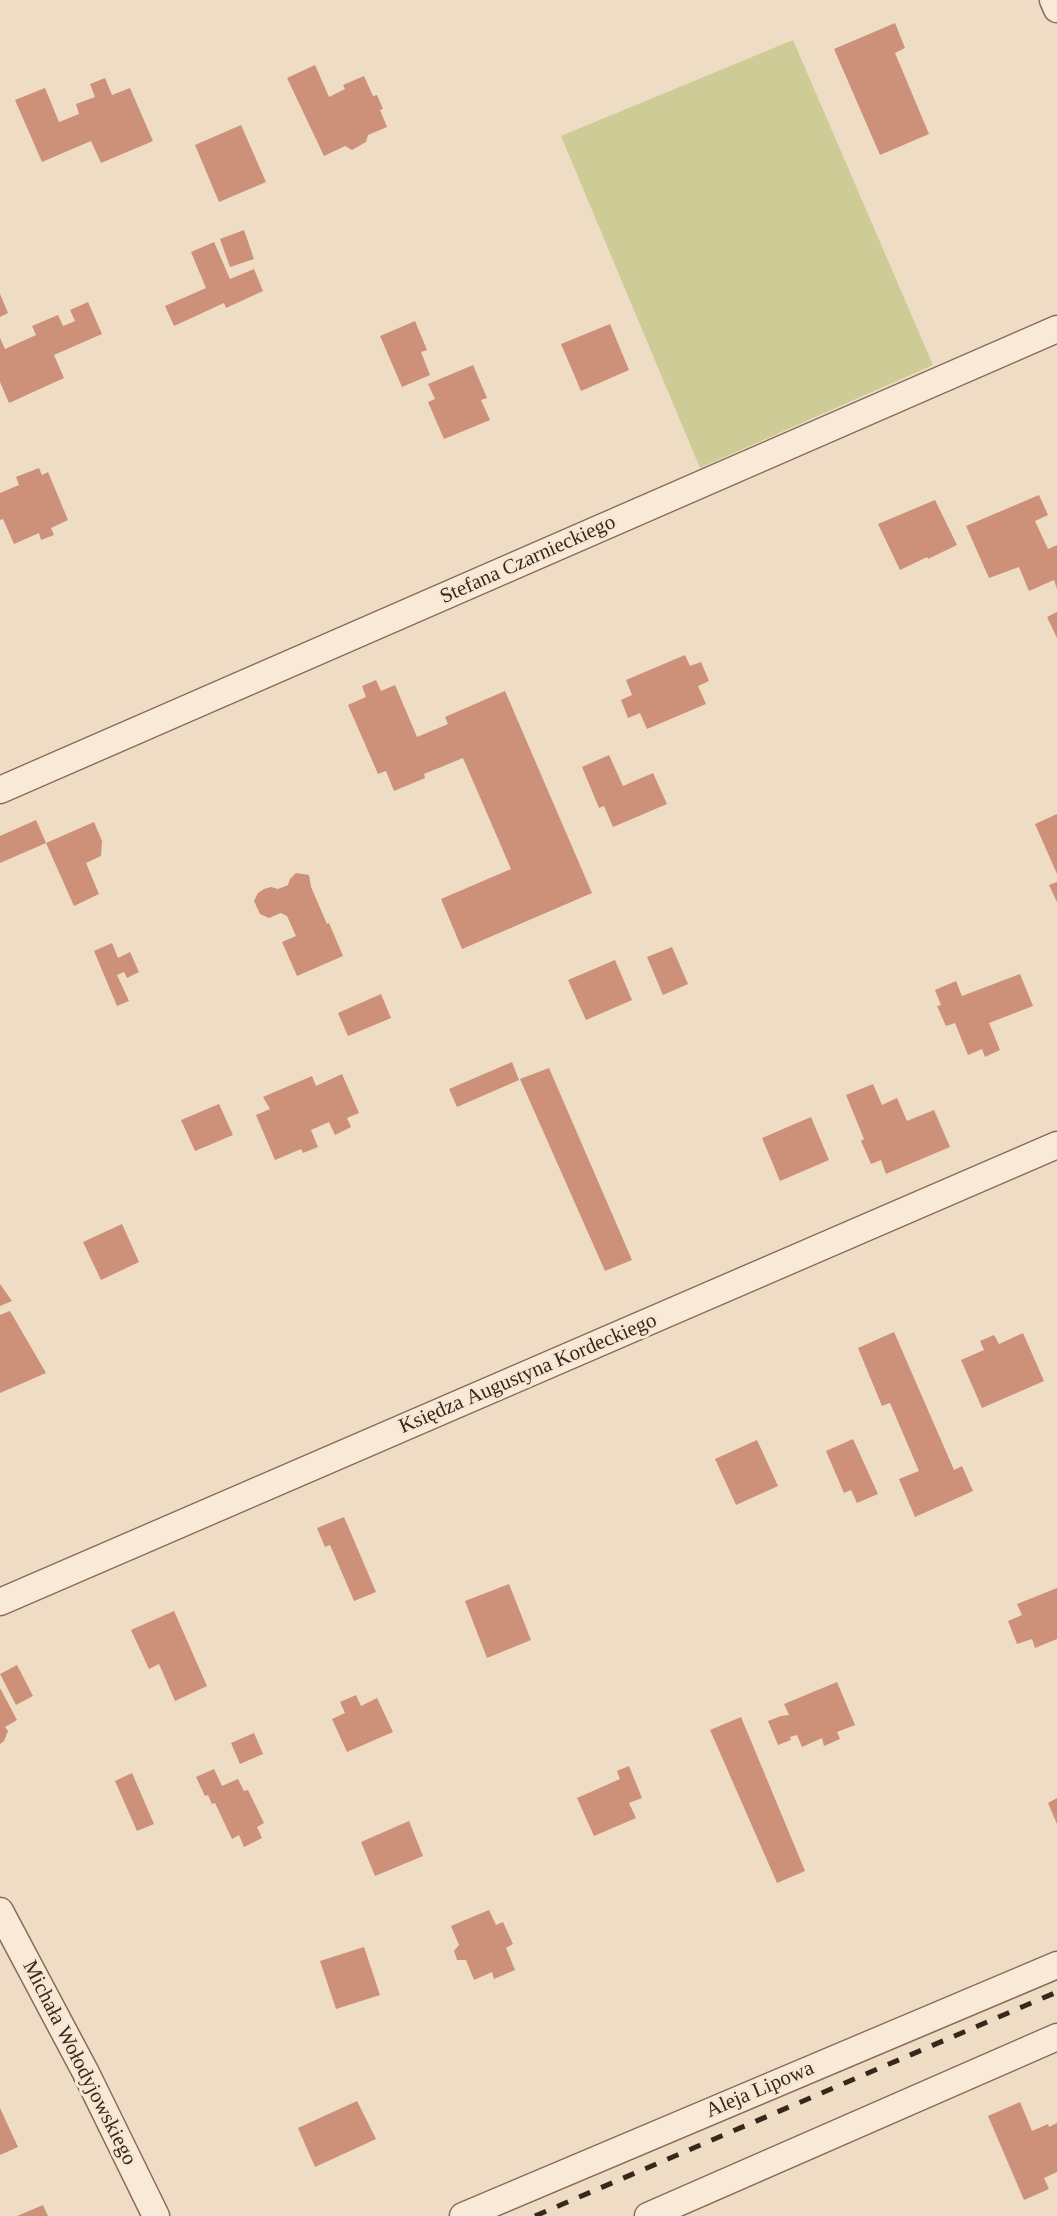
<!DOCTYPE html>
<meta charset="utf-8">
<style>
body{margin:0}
canvas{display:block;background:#efdcc4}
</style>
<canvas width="1057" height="2216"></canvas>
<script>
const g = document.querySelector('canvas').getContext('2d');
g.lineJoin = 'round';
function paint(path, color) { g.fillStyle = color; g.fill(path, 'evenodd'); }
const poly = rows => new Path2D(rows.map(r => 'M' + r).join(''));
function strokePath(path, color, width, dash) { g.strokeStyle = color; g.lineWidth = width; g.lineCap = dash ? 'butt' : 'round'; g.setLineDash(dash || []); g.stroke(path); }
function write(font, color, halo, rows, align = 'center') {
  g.font = font + ' Georgia,serif'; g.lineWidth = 6; g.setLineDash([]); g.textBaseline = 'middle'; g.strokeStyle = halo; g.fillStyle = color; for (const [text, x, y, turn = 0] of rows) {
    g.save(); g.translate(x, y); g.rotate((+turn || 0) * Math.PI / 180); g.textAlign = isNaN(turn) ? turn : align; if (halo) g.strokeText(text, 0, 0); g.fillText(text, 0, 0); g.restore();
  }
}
paint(poly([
 [793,40,933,365,700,468,561,136]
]), '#cdcc97');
paint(poly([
 [895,23,905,48,895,53,929,134,880,155,834,49],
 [315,65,329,97,345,89,343,85,364,76,373,96,377,95,383,109,380,110,387,127,368,135,366,142,352,150,345,146,324,156,287,78],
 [105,78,112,95,130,88,153,141,101,163,91,141,42,162,15,100,45,88,59,122,79,114,76,104,95,97,90,84],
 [241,125,266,182,219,202,195,145],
 [244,230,254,259,230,267,220,239],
 [214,242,230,279,254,269,263,291,226,308,224,303,174,326,165,306,206,288,191,252],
 [0,294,8,313,0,317],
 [88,302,102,334,54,355,64,378,9,403,0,382,0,338,5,349,36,335,32,326,58,315,63,326,75,321,70,310],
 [415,321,427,350,421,352,430,375,402,387,380,336],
 [610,324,629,370,581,391,561,344],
 [473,365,487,398,481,400,490,420,444,439,428,402,435,399,428,384],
 [39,468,42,475,48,472,68,520,51,528,54,535,41,540,39,533,14,544,3,519,0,520,0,493,19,485,16,477],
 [1039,495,1048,515,1035,521,1048,549,1057,545,1057,589,1054,580,1029,591,1019,567,989,578,966,526],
 [935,500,957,545,928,559,927,557,900,570,878,524],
 [1057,612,1057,638,1047,617],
 [685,655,690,666,701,662,709,681,698,686,706,704,647,729,640,713,628,718,621,700,632,695,626,680],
 [376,680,381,691,395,685,417,737,448,724,445,717,505,691,592,893,462,949,441,899,511,869,463,758,424,774,425,778,394,791,386,771,378,774,348,705,366,697,362,686],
 [609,755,623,786,653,773,667,804,613,827,604,806,599,808,582,767],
 [1057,814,1057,874,1035,824],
 [36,820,46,843,0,863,0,836],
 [94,822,102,841,101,856,86,863,99,894,74,906,46,843],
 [296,873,309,875,311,887,327,924,329,923,343,956,297,976,282,942,296,936,287,916,281,913,269,918,260,914,254,901,258,893,264,889,271,887,278,889,288,885,290,879],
 [1057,882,1057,902,1049,885],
 [112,943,118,958,130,952,139,972,127,978,124,972,117,975,129,1001,117,1006,94,951],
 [672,947,688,984,663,995,647,957],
 [615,960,632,1000,586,1020,568,980],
 [1020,974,1033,1006,989,1023,1000,1050,985,1057,982,1049,968,1055,955,1023,946,1026,937,1006,941,1005,935,990,956,981,962,996],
 [381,994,391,1018,348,1036,338,1013],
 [512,1062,519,1080,457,1107,449,1089],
 [549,1068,632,1260,605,1271,520,1079],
 [342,1074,359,1113,347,1118,351,1127,335,1135,329,1122,311,1130,318,1147,303,1153,301,1149,275,1160,256,1115,270,1109,263,1097,312,1076,316,1086],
 [873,1084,882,1105,897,1098,907,1121,934,1110,950,1147,886,1174,881,1160,871,1164,861,1141,864,1139,846,1095],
 [219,1104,233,1135,195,1151,181,1120],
 [811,1117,829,1160,780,1181,762,1138],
 [122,1224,139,1262,101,1280,83,1242],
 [0,1284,12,1301,0,1306],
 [10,1311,46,1373,0,1393,0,1315],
 [894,1332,954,1470,962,1466,973,1491,915,1517,899,1479,919,1471,890,1403,882,1406,858,1348],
 [1023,1333,1044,1381,982,1408,961,1360,984,1350,980,1341,994,1335,999,1344],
 [853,1439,878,1494,857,1503,851,1490,844,1493,826,1451],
 [757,1440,778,1486,736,1505,715,1459],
 [344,1517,376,1592,354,1601,330,1545,325,1547,317,1528],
 [509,1584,531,1640,487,1658,465,1601],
 [1057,1588,1057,1639,1035,1648,1032,1639,1017,1644,1008,1621,1022,1615,1017,1604],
 [174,1611,207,1686,175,1701,159,1664,149,1669,131,1630],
 [17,1665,33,1696,16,1705,0,1674],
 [837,1682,855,1725,837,1732,840,1739,824,1746,822,1738,802,1747,797,1735,790,1737,791,1740,778,1745,768,1721,781,1716,789,1715,784,1704],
 [0,1688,17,1720,5,1727,8,1731,4,1741,0,1744],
 [356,1695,361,1706,377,1698,393,1732,347,1752,332,1719,345,1713,340,1702],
 [741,1717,805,1871,777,1883,710,1730],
 [254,1733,263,1754,240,1764,231,1743],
 [629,1766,642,1798,629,1803,636,1818,594,1836,577,1798,620,1779,617,1771],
 [214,1769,222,1786,238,1779,244,1791,248,1790,264,1823,257,1827,262,1838,244,1847,239,1835,232,1839,215,1803,212,1804,208,1795,205,1796,196,1777],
 [132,1773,154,1824,137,1831,115,1781],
 [1057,1798,1057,1824,1048,1803],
 [409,1821,423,1856,375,1876,361,1842],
 [489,1910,496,1925,503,1922,513,1944,506,1948,515,1970,494,1979,492,1972,474,1980,466,1960,457,1960,454,1951,459,1945,451,1926],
 [364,1947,380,1995,336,2009,320,1961],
 [357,2101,376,2139,315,2167,298,2128],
 [1020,2102,1032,2131,1048,2124,1049,2127,1057,2123,1057,2172,1044,2178,1049,2189,1024,2200,988,2116],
 [0,2108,18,2147,0,2155],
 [43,2205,48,2216,17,2216]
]), '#cd9079');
const minor = poly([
 [1053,0,1057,9],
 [0,790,1057,329],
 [0,1602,1057,1145],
 [0,1911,86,2073,156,2216],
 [463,2216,1057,1965],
 [648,2216,1057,2037]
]);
strokePath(minor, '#896c5a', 29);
strokePath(minor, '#f9ead7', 26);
strokePath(poly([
 [535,2216,1057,1992]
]), '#39271e', 5, [12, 12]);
write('21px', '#39271e', '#f6e7d3', [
 ["Stefana Czarnieckiego",528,560,-24],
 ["Księdza Augustyna Kordeckiego",528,1374,-23],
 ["Michała Wołodyjowskiego",79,2063,63],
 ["Aleja Lipowa",760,2090,-23]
]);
</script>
